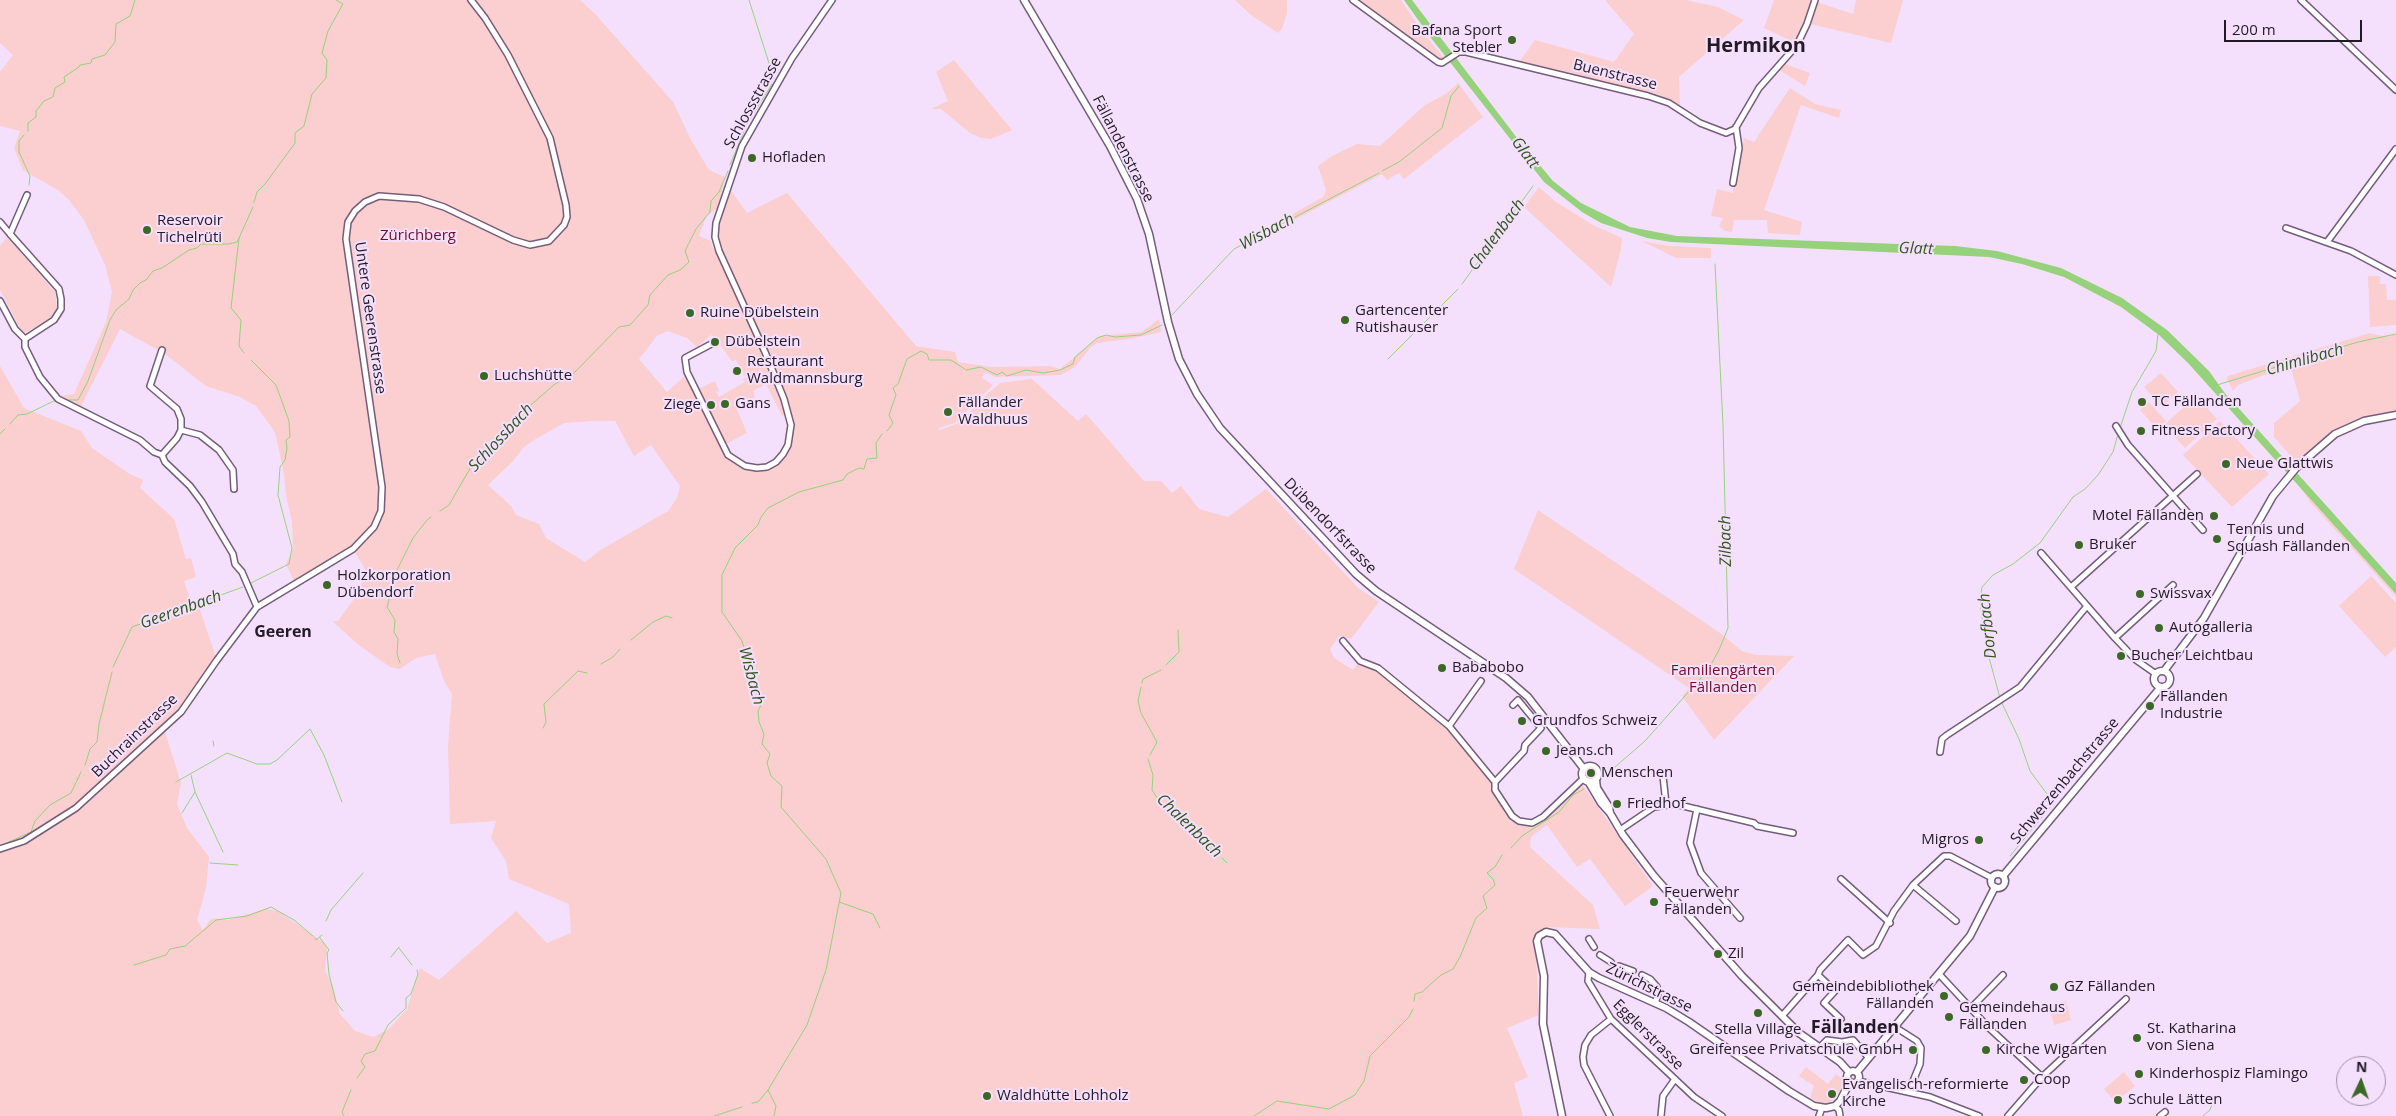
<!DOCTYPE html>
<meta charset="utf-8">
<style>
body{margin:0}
#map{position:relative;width:2396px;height:1116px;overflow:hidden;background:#f4e0fc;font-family:"Open Sans",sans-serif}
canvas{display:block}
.north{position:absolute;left:2336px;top:1056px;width:50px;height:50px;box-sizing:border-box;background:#f4e0fc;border:1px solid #a091a6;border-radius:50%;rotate:3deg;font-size:14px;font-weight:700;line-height:20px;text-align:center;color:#231a26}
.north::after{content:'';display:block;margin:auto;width:18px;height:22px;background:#3c6826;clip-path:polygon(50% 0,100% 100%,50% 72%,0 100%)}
.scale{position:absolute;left:2224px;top:20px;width:138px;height:22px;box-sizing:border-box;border:2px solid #231a26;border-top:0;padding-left:6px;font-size:15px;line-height:18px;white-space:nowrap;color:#231a26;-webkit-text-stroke:4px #f4e0fc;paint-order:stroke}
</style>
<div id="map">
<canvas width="2396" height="1116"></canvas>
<div class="north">N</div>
<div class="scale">200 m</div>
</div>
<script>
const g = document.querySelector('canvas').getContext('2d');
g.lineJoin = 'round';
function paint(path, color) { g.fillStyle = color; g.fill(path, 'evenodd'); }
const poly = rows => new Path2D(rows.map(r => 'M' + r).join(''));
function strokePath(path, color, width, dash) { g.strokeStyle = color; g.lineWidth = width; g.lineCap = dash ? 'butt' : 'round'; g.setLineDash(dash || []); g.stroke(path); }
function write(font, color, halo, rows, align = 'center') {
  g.font = font + ' "Open Sans",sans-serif'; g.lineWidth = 4; g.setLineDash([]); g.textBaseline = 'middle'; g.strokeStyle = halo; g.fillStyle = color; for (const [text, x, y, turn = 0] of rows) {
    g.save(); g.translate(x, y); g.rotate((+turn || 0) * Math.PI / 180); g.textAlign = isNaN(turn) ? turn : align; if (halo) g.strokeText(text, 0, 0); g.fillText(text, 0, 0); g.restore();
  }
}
paint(poly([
 [0,0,580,0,597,16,673,102,691,140,709,170,725,177,718,208,707,215,699,236,711,241,712,247,716,250,762,350,786,414,782,416,766,384,753,391,755,397,736,407,747,433,722,446,737,462,757,468,776,462,791,435,788,412,719,245,718,222,729,188,747,213,787,193,916,346,955,352,958,362,991,367,1050,366,1060,369,1100,336,1142,332,1159,319,1161,332,1129,339,1097,343,1090,348,1075,367,1061,375,995,377,985,372,982,378,993,385,955,423,938,428,940,430,964,421,965,417,986,395,1000,383,1032,379,1078,421,1086,414,1144,481,1161,481,1172,493,1181,486,1199,509,1228,517,1266,489,1358,588,1379,602,1351,639,1339,636,1330,649,1334,658,1353,670,1360,661,1378,668,1449,726,1495,782,1495,790,1519,821,1535,822,1580,781,1653,886,1625,906,1590,859,1577,867,1547,825,1531,837,1530,847,1593,905,1600,929,1548,927,1535,933,1539,1015,1507,1028,1528,1077,1514,1083,1523,1116,0,1116,0,366,24,408,81,431,92,448,128,473,143,480,140,488,174,519,186,559,191,558,196,577,184,581,192,605,198,604,217,660,193,697,164,729,181,783,177,804,187,828,209,857,206,888,197,920,203,930,210,920,214,918,228,920,266,909,278,911,324,943,327,949,325,971,333,986,340,1014,355,1031,373,1037,389,1029,407,1009,420,968,439,980,516,911,547,943,571,933,569,904,509,879,506,861,491,838,496,821,450,824,448,745,452,694,444,681,435,654,416,658,400,669,390,667,360,646,332,621,338,621,357,595,366,571,353,549,295,583,286,564,293,549,292,522,286,495,284,474,275,432,256,406,240,397,206,386,165,354,120,329,81,406,73,405,61,396,74,394,106,322,112,292,105,265,84,220,69,200,58,190,23,170,14,148,20,131,0,126,0,72,13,55,0,43],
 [668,331,687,338,697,347,711,335,721,343,720,345,732,361,736,360,746,377,743,379,745,382,719,397,716,392,719,391,715,381,697,390,687,374,667,392,639,359,657,336],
 [591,421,615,421,634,456,651,445,680,486,677,498,668,511,602,549,585,562,546,538,539,524,516,515,512,507,488,485,513,461,524,447,534,440,564,423],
 [1235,0,1287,0,1287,13,1282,29,1278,33,1251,15],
 [1355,0,1401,0,1421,30,1444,58,1441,62],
 [1605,0,1686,0,1718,7,1744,20,1679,77,1680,107,1663,98,1519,62,1535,40,1614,62,1634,34],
 [1774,0,1813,0,1796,43,1764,28],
 [1856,0,1903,0,1891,43,1810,24,1817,2,1853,14],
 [954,60,1012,130,991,139,981,138,970,133,941,109,931,109,948,101,936,72],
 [1785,64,1810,73,1805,86,1779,70],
 [1458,83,1483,117,1404,179,1399,173,1387,180,1382,174,1294,220,1291,215,1323,197,1326,190,1318,166,1332,156,1357,144,1380,146,1425,105,1446,94],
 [1790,88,1815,104,1841,110,1839,118,1801,105,1764,210,1802,222,1800,235,1768,233,1767,220,1734,220,1732,232,1725,231,1719,226,1723,218,1711,216,1717,189,1733,193,1735,167,1744,138,1754,142],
 [1539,187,1556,202,1593,225,1622,238,1621,249,1611,287,1524,207],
 [7,237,55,292,57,307,50,319,23,334,0,290,0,246],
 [1642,241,1668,246,1711,248,1711,258,1676,258],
 [2368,276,2380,276,2380,284,2386,284,2387,300,2396,300,2396,325,2370,327],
 [2370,333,2382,336,2396,334,2396,415,2379,418,2335,434,2299,465,2274,437,2274,423,2300,401,2291,368,2264,375,2238,385,2233,391,2227,379,2228,376],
 [2161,373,2178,392,2162,407,2144,387],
 [2196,396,2217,419,2185,448,2164,425],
 [2149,402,2166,421,2157,429,2140,410],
 [2220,421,2269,474,2232,507,2183,455],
 [2298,485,2396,594,2396,597,2311,503],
 [1538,510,1720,633,1742,651,1756,655,1794,656,1714,740,1682,696,1689,688,1514,569],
 [2371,576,2396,603,2396,647,2385,657,2339,606],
 [2066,1001,2071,1020,2054,1025,2049,1006],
 [1806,1067,1828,1084,1836,1074,1843,1079,1840,1092,1834,1100,1824,1104,1810,1098,1814,1086,1799,1076],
 [2124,1072,2135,1086,2115,1102,2104,1089]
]), '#fbcecf');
paint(poly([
 [1404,0,1412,0,1517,138,1553,181,1581,203,1630,227,1677,236,1955,246,1997,251,2061,268,2122,298,2167,330,2209,371,2224,392,2396,583,2396,594,2188,363,2159,335,2121,307,2064,277,2022,264,1989,257,1671,242,1647,238,1601,223,1582,212,1544,182,1431,38]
]), '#96d27c');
strokePath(poly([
 [749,0,774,79],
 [28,131,28,123,36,117,36,111,44,101,53,97,55,88,65,82,64,77,79,67,80,65,91,63,92,59,105,55,115,42,116,24,130,16,135,0],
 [24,135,19,141,19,152,30,176,29,185],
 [730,165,747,124,772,84],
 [1382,171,1399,162,1442,128,1451,96,1459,86],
 [254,202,257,192,265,184,295,143,295,133,304,126,312,94,326,78,327,60,322,53,328,31,343,4,336,0],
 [1462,284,1533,186],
 [1172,315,1234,249,1379,173],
 [244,353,239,346,241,320,231,308,239,238,253,207],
 [1388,359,1458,289],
 [251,360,276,385,289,421,290,437,286,440,287,448,285,460,280,467,278,495,292,548,289,564,251,583],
 [2217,385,2358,342,2396,334],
 [65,400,78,400,88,381,110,320,116,310,129,299,133,290,140,283,146,280,153,271,162,268,189,250,197,248,201,244,229,244,237,242,239,238],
 [10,424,18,415,27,414,56,400],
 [2120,428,2132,392,2156,351,2158,334],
 [887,431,893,423,889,415,896,395,893,388,898,384,907,359,921,351,927,354,929,360,951,360,966,370,981,367,997,375,1002,372,1007,376,1026,370,1043,373,1060,370,1073,364,1075,357,1097,338,1106,335,1115,337,1141,335,1162,325],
 [0,434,5,429],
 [440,511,449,505,472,465,478,464,481,454,490,449,492,443,509,424,555,384,574,373,619,327,630,325,648,305,650,295,668,275,680,270,689,262,685,251,696,229,710,212,711,201,719,192,728,171],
 [631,640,653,622,666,616,672,618],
 [400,663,397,654,398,639,394,632,395,620,387,607,398,568,413,538,427,520,431,517],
 [601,664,613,657,620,649],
 [1166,665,1179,652,1178,630],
 [113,667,132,627,243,587],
 [1142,683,1143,679,1161,670],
 [1141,687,1138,701,1141,713,1157,742,1150,755],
 [2000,698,1987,650,1982,617,1980,601,1982,587,1993,575,2013,564,2040,543,2073,497,2085,489,2098,475,2113,452,2118,434],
 [2001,701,2019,739,2030,771,2050,798,2052,805,2010,856],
 [543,728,546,722,544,704,578,671,587,673],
 [213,741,214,746],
 [1148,759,1153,775,1152,790,1160,802,1213,851],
 [85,765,90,749,97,742,99,724,112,672],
 [1607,774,1645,741,1708,670,1719,650,1728,628,1723,425,1715,264],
 [191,775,195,792,223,852],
 [1602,777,1604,776],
 [176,782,227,753,257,764,270,764,277,760,310,729,324,755,342,802],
 [182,813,195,792],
 [0,846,31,832,35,821,50,805,71,793,81,772],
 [1511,848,1522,836,1559,812,1573,795,1584,789],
 [1222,858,1227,863],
 [210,863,238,865],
 [839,902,873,914,880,928],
 [326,921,331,910,363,873],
 [315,938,316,940,322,935],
 [320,938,329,950,327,953,329,974,336,1002,343,1011],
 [399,948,412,965],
 [391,957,399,947],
 [134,965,166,955,170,949,185,946,216,920,247,916,271,907,294,920,313,936],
 [1414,1001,1415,994,1422,992,1441,975,1453,969,1460,957,1476,918,1487,908,1483,896,1495,885,1493,879,1487,873,1495,867,1502,855],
 [357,1078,365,1067,361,1061,365,1054,375,1051,388,1025,406,1008,406,998,411,994,418,974,417,970],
 [752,1103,758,1102,768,1090],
 [344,1116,342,1112,351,1090],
 [714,1116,742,1107],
 [774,1116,776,1106,768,1090,807,1025,826,970,841,893,826,859,781,807,782,786,771,776,767,763,770,754,762,744,764,734,759,722,758,711,761,705,742,641,722,612,722,575,735,548,758,525,761,517,768,508,799,492,843,480,847,474,859,468,864,469,867,459,877,458,876,443,882,434],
 [1254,1116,1277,1101,1329,1109,1355,1095,1364,1081,1370,1056,1409,1017,1413,1009],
 [2203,1116,2210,1110,2214,1099]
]), '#96d27c', 1);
const minor = poly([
 [1353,0,1438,62,1442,63,1459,52,1466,52,1648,96,1669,103,1700,123,1726,133,1735,129,1759,88,1797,45,1807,24,1815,0],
 [2301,0,2396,90],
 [1733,183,1739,148,1736,127],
 [0,222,10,234],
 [2286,228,2351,251,2396,275],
 [2327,242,2396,149],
 [0,301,15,329,25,339,25,347,40,377,58,399,140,440,154,452,162,455,165,462,190,486,202,502,233,554,235,564,242,572,257,607],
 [25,339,54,320,61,309,61,299,59,289,10,234,27,195],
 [715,342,685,358,687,372,728,455,745,466,757,468,767,467,776,462,783,454,788,445,791,425,784,399,765,352,719,251,715,237,716,223,742,146,792,58,832,0],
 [162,350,150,386,177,409,181,419,181,430],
 [2116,426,2128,445,2203,530],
 [162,455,177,438,181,430,200,435,219,450,233,470,234,489],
 [2041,553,2115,638,2136,660,2156,674],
 [2071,587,2197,474],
 [2115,638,2173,585],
 [1343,641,1360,661,1378,668,1449,726,1495,782,1495,790,1512,816,1519,821,1532,823,1543,817,1584,778],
 [1449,726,1481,681],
 [1940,752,1942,739,1947,735,2020,687,2087,606],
 [1663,776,1666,804],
 [1495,782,1524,751,1525,745,1541,728,1518,700,1513,705],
 [1697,809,1690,843,1701,873,1740,918],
 [1623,828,1654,807,1675,804,1754,823,1757,826,1793,833],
 [0,849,24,841,76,808,181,712,217,660,257,607,353,549,374,527,381,511,382,487,346,239,348,222,355,211,365,202,379,196,419,199,444,207,513,240,530,245,549,241,564,225,567,217,566,205,550,138,508,55,485,18,471,0],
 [1841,879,1890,923],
 [1913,885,1956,921],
 [1589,939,1594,947],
 [1600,955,1611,962],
 [1619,966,1633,971],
 [1589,972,1588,981,1611,1019,1694,1097,1722,1116],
 [1939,974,1988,1027,2042,1077],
 [1642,975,1650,979,1657,987,1658,995,1655,1003],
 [1818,975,1835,991,1824,1003,1841,1019],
 [1971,1008,2003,975],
 [1782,1016,1818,975,1820,970,1848,940,1863,955,1876,946,1894,911,1913,885,1944,856,1950,856,1992,878],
 [1895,1027,1917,1041,1921,1048,1920,1064,1909,1091],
 [1820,1047,1827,1040,1842,1042,1853,1040,1869,1058],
 [1858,1081,1930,1097,1979,1116],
 [1835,1106,1839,1110,1840,1116],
 [1610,1116,1584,1065,1583,1057,1585,1045,1591,1035,1611,1019],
 [1661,1116,1663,1096,1675,1079],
 [1819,1116,1822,1108],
 [2008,1116,2042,1077,2126,999],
 [2160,1116,2165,1112]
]);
const major = poly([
 [1024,0,1110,146,1137,199,1149,234,1168,322,1179,359,1197,394,1220,428,1356,574,1376,591,1506,678,1528,697,1584,769],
 [2164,671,2204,618,2273,496,2297,467,2335,434,2364,421,2396,415],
 '2154 679a8 8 0 1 1 16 0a8 8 0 1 1-16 0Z',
 '1582 774a8 8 0 1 1 16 0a8 8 0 1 1-16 0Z',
 [1596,780,1597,788,1609,807,1610,813],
 [1588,781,1601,803,1610,813,1623,835,1654,876,1742,976,1799,1033,1840,1062,1849,1072],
 '1991 881a7 7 0 1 1 14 0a7 7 0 1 1-14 0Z',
 [2003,876,2161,687],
 '1847 1077a6 6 0 1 1 12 0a6 6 0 1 1-12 0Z',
 [1857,1072,1970,936,1995,887],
 [1562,1116,1543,1024,1544,976,1537,941,1539,936,1546,932,1555,934,1589,972,1599,978,1666,1008,1689,1022,1789,1091,1814,1106,1826,1108,1835,1106,1840,1101,1850,1082]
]);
strokePath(minor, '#735d7b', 8);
strokePath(major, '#735d7b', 9);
strokePath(minor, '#fff', 5);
strokePath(major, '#fff', 6);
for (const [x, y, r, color] of [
 [1512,40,5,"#3c6826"],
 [752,158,5,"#3c6826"],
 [147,230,5,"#3c6826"],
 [690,313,5,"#3c6826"],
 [1345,320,5,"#3c6826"],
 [715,342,5,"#3c6826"],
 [737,371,5,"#3c6826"],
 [484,376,5,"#3c6826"],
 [2142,402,5,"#3c6826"],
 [725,404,5,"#3c6826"],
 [711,405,5,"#3c6826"],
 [948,412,5,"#3c6826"],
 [2141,431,5,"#3c6826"],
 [2226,464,5,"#3c6826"],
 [2214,516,5,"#3c6826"],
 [2217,539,5,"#3c6826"],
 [2079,545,5,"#3c6826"],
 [327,585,5,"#3c6826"],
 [2140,594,5,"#3c6826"],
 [2159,628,5,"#3c6826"],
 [2121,656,5,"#3c6826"],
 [1442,668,5,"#3c6826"],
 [2150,706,5,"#3c6826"],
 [1522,721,5,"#3c6826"],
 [1546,751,5,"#3c6826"],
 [1591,773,5,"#3c6826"],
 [1617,804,5,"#3c6826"],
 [1979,840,5,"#3c6826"],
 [1654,902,5,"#3c6826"],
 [1718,954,5,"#3c6826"],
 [2054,987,5,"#3c6826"],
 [1944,996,5,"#3c6826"],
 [1758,1013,5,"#3c6826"],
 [1949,1017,5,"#3c6826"],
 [2137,1038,5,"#3c6826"],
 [1913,1050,5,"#3c6826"],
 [1986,1050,5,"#3c6826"],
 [2139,1074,5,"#3c6826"],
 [2024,1080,5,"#3c6826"],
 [1832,1094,5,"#3c6826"],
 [987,1096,5,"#3c6826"],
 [2118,1100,5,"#3c6826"]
]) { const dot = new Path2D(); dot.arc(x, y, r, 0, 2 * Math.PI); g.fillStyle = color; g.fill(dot); strokePath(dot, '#f4e0fc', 2); }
write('15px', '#231a26', '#f4e0fc', [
 ["Bafana Sport",1502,31,"right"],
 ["Stebler",1502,48,"right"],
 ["Hofladen",762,158],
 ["Reservoir",157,221],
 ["Tichelrüti",157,238],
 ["Gartencenter",1355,311],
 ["Rutishauser",1355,328],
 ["Ruine Dübelstein",700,313],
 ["Dübelstein",725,342],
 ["Restaurant",747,362],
 ["Waldmannsburg",747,379],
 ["Luchshütte",494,376],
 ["TC Fällanden",2152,402],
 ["Fällander",958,403],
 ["Waldhuus",958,420],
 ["Gans",735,404],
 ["Ziege",701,405,"right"],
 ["Fitness Factory",2151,431],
 ["Neue Glattwis",2236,464],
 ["Motel Fällanden",2204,516,"right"],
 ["Tennis und",2227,530],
 ["Squash Fällanden",2227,547],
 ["Bruker",2089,545],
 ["Holzkorporation",337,576],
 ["Dübendorf",337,593],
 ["Swissvax",2150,594],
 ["Autogalleria",2169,628],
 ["Bucher Leichtbau",2131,656],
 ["Bababobo",1452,668],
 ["Fällanden",2160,697],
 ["Industrie",2160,714],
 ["Grundfos Schweiz",1532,721],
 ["Jeans.ch",1556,751],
 ["Menschen",1601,773],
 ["Friedhof",1627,804],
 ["Migros",1969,840,"right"],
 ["Feuerwehr",1664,893],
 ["Fällanden",1664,910],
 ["Zil",1728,954],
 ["Gemeindebibliothek",1934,987,"right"],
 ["Fällanden",1934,1004,"right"],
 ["GZ Fällanden",2064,987],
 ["Gemeindehaus",1959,1008],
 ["Fällanden",1959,1025],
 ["St. Katharina",2147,1029],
 ["von Siena",2147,1046],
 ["Stella Village",1758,1030,"center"],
 ["Greifensee Privatschule GmbH",1903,1050,"right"],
 ["Kirche Wigarten",1996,1050],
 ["Kinderhospiz Flamingo",2149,1074],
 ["Coop",2034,1080],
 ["Evangelisch-reformierte",1842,1085],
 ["Kirche",1842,1102],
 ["Waldhütte Lohholz",997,1096],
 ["Schule Lätten",2128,1100]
], 'left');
write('15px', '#231a26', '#f4e0fc', [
 ["Buenstrasse",1615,75,14],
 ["Schlossstrasse",753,103,-61],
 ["Fällandenstrasse",1123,149,63],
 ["Untere Geerenstrasse",370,318,82],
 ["Dübendorfstrasse",1330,526,46],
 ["Buchrainstrasse",135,736,-44],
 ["Schwerzenbachstrasse",2065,781,-50],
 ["Zürichstrasse",1649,988,26],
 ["Egglerstrasse",1648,1035,45]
]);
write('15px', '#700e22', '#f4e0fc', [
 ["Zürichberg",418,236],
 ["Familiengärten",1723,671],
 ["Fällanden",1723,688]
]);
write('italic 16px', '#30561d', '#f4e0fc', [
 ["Glatt",1525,153,53],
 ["Wisbach",1267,232,-28],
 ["Chalenbach",1497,235,-54],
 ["Glatt",1916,249,2],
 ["Chimlibach",2305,360,-16],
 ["Schlossbach",501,438,-47],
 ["Zilbach",1726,541,-91],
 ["Geerenbach",181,610,-20],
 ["Dorfbach",1988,626,-96],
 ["Wisbach",751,676,75],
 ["Chalenbach",1189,826,44]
]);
write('bold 16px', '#231a26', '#f4e0fc', [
 ["Geeren",283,632]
]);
write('bold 18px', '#231a26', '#f4e0fc', [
 ["Fällanden",1855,1028]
]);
write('bold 20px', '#231a26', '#f4e0fc', [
 ["Hermikon",1756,46]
]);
</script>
